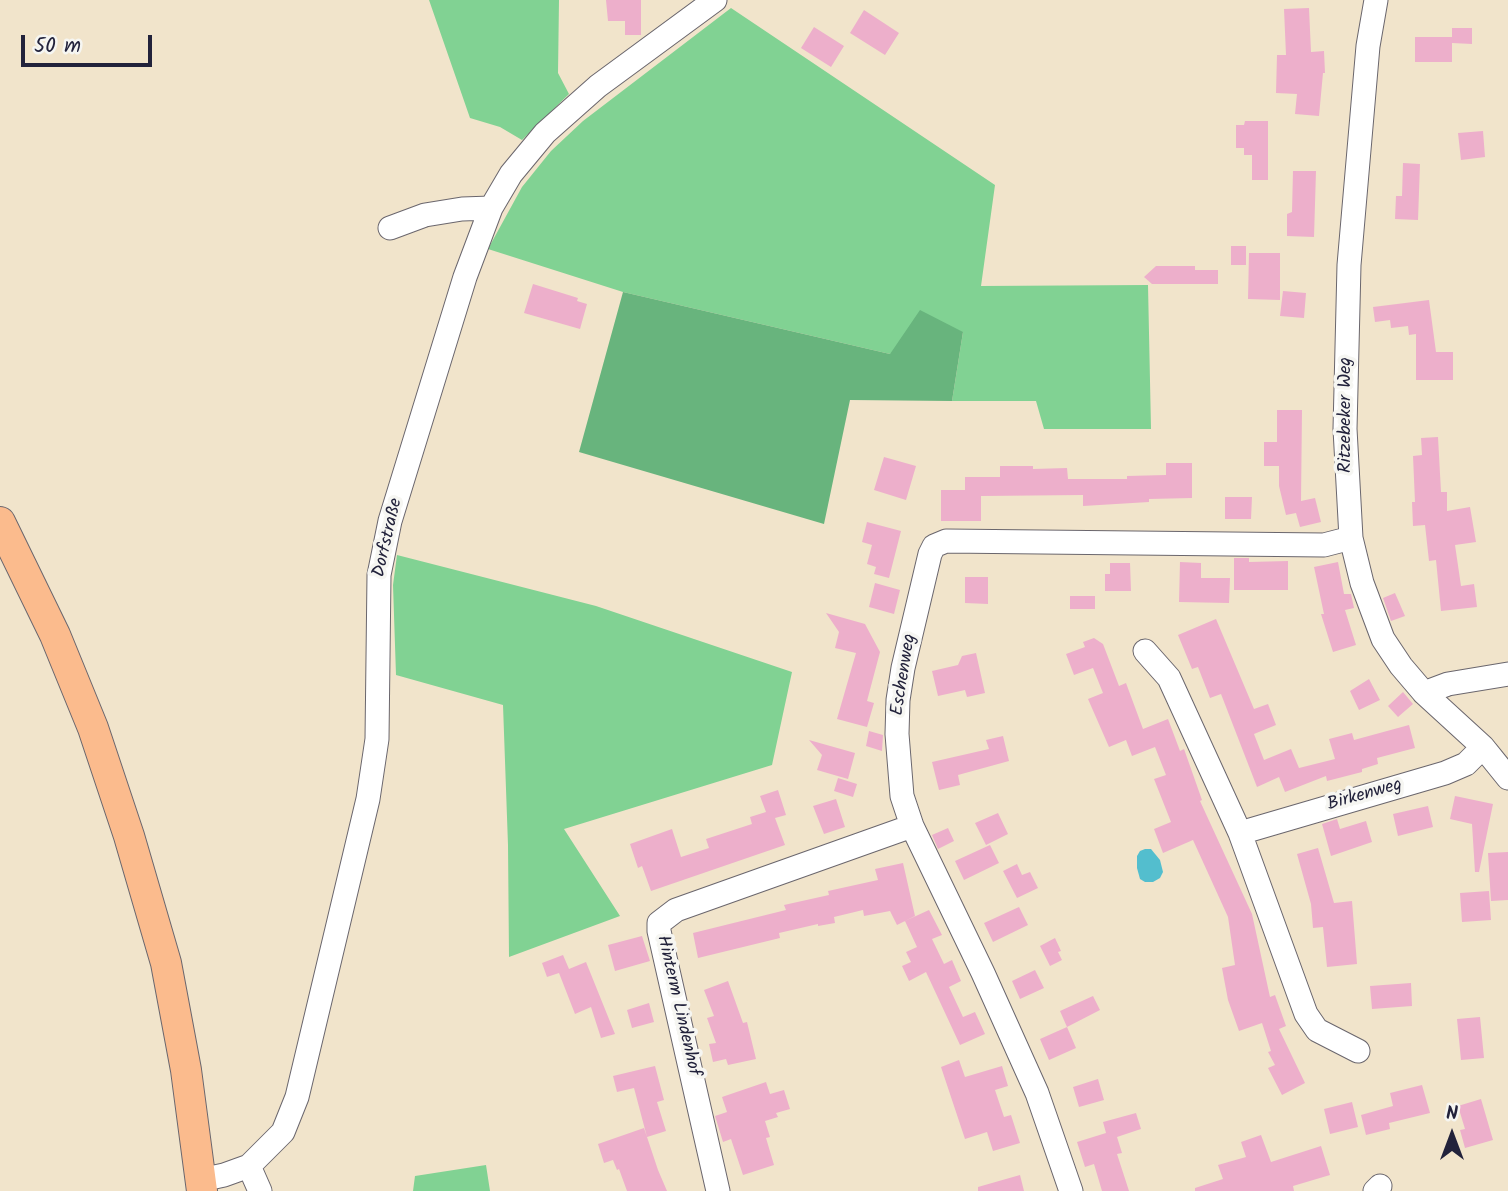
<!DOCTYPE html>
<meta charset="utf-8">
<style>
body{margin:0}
#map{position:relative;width:1508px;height:1191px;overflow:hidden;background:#f1e4cb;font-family:Kalam,sans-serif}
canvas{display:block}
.north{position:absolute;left:1417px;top:1100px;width:70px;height:70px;-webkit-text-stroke:5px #f6f6f2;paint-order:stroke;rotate:0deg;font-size:19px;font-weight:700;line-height:28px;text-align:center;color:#22223b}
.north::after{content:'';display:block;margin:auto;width:24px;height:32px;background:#22223b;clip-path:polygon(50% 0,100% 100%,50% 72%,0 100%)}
.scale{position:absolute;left:21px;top:35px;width:131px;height:32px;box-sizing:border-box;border:4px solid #22223b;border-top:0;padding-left:9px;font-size:21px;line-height:24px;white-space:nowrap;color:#22223b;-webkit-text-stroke:5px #f6f6f2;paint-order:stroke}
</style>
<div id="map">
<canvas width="1508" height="1191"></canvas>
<div class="north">N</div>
<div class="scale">50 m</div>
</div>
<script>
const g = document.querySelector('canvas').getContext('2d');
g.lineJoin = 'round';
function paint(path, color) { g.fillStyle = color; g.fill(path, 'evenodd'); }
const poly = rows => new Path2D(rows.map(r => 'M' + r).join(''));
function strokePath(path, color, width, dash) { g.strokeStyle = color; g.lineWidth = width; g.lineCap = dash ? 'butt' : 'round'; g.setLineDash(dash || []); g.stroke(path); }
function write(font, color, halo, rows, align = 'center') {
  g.font = font + ' Kalam,sans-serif'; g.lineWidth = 7; g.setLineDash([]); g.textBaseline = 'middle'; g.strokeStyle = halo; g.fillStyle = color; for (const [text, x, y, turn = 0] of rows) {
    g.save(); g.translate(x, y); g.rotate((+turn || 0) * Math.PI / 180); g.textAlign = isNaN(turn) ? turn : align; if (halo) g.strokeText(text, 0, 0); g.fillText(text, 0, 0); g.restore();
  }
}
paint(poly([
 [429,0,559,0,558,73,569,94,522,140,500,127,470,118],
 [731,8,995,185,981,286,1148,285,1151,429,1044,429,1036,401,952,401,963,332,890,354,623,292,488,249,522,187,551,151,583,121],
 [397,555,596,606,792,672,772,765,564,829,620,916,509,957,508,845,503,705,396,675,393,585],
 [486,1165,490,1191,413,1191,415,1176]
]), '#81d293');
paint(poly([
 [623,292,890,354,920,310,963,332,952,401,850,400,824,524,579,452]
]), '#68b47d');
paint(poly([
 [1145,849,1151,849,1160,860,1163,872,1160,878,1153,882,1145,882,1140,879,1137,868,1137,856,1140,851]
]), '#53bece');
paint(poly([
 [606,0,641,0,641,35,625,35,625,21,608,21],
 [1309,8,1311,52,1324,51,1325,73,1323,73,1319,116,1295,114,1297,94,1276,93,1277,55,1286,55,1284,9],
 [864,10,899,33,885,55,850,33],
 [814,27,844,46,831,67,801,48],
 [1452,28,1472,28,1472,44,1452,43,1452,62,1415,62,1415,37,1452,37],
 [1245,121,1268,121,1268,180,1252,180,1252,155,1244,155,1244,148,1236,148,1236,125,1244,125],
 [1483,131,1485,157,1461,160,1458,133],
 [1403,163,1420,164,1418,220,1395,219,1396,196,1402,196],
 [1293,171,1316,171,1314,237,1287,236,1287,214,1292,212],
 [1231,246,1246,246,1246,265,1231,265],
 [1249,253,1280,253,1280,300,1248,299],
 [1156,266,1195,266,1195,270,1218,270,1218,284,1152,284,1144,277],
 [533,284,578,298,577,301,587,304,580,329,524,313],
 [1283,291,1306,293,1304,318,1280,316],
 [1429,300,1436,352,1453,352,1453,380,1416,380,1416,334,1409,335,1408,326,1391,328,1390,320,1375,322,1373,307],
 [1277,410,1302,410,1301,501,1315,498,1321,522,1300,527,1296,513,1286,515,1279,486,1279,466,1264,466,1264,442,1277,442],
 [1438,437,1441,492,1447,492,1447,511,1470,507,1476,542,1455,545,1461,586,1474,584,1477,607,1441,611,1436,560,1429,561,1425,525,1413,526,1412,502,1415,502,1413,456,1422,455,1421,438],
 [884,457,916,466,906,500,874,490],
 [1166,463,1192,463,1192,498,1149,499,1149,502,1083,506,1083,495,981,496,981,521,941,521,941,490,965,490,965,477,1000,477,1000,466,1033,466,1033,469,1067,468,1068,479,1127,479,1127,476,1166,475],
 [1225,497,1252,497,1251,519,1225,519],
 [867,522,901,531,889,578,874,574,876,567,867,564,872,545,862,542],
 [1234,558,1249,558,1249,562,1288,561,1288,590,1234,590],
 [1180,562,1201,563,1201,578,1230,578,1229,603,1179,602],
 [1338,562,1344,594,1351,594,1354,608,1345,610,1356,645,1333,652,1321,614,1324,614,1314,567],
 [1110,563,1130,563,1131,591,1105,591,1105,574,1110,574],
 [965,577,988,577,988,604,965,603],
 [875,583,900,590,894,614,869,607],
 [1395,593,1405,616,1391,621,1383,598],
 [1070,596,1095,596,1095,609,1070,609],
 [826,613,865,624,880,652,867,701,874,703,867,727,837,719,856,653,835,648,839,632],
 [1216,619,1254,709,1268,704,1276,725,1254,734,1264,760,1291,749,1299,768,1335,759,1329,739,1352,733,1354,740,1409,725,1415,748,1377,758,1378,764,1362,769,1362,772,1327,781,1326,776,1285,792,1279,777,1257,787,1221,694,1210,698,1198,667,1192,669,1178,635],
 [1094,638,1103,644,1119,686,1126,683,1143,729,1168,719,1180,751,1184,749,1202,800,1200,801,1252,914,1270,997,1275,995,1286,1026,1279,1029,1305,1083,1282,1095,1268,1068,1275,1065,1268,1052,1271,1051,1262,1023,1239,1031,1228,1000,1222,968,1235,965,1228,917,1193,840,1163,853,1154,829,1171,822,1154,779,1166,775,1155,747,1132,756,1126,740,1109,747,1088,699,1103,693,1093,668,1074,675,1066,654,1085,647,1083,642],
 [976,653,985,693,967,697,965,690,938,696,932,671,958,665,962,656],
 [1369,679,1380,700,1359,710,1350,691],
 [1403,692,1413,704,1398,717,1388,706],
 [869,731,883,735,882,751,866,746],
 [1003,736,1009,761,958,775,960,785,939,790,932,762,989,749,986,740],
 [809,740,855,753,848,779,817,770,822,755],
 [838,778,857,784,853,797,834,791],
 [778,790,786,815,775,818,785,845,651,891,642,866,638,868,630,844,672,829,681,857,709,848,706,839,752,824,750,817,766,812,760,796],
 [1455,796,1493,804,1479,872,1475,872,1472,824,1450,819],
 [836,799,845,827,824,834,813,806],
 [1428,806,1433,827,1398,836,1393,814],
 [998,813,1008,834,986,845,975,823],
 [1337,819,1340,829,1366,821,1372,842,1331,856,1322,824],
 [948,828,954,841,938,849,932,835],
 [990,845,999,863,964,880,955,861],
 [1318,848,1334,903,1352,901,1357,964,1327,967,1323,927,1313,928,1311,904,1297,854],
 [1508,852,1508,900,1491,901,1488,853],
 [903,863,915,916,897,925,890,911,864,916,863,910,834,917,835,923,818,926,818,924,779,933,780,938,698,958,693,933,786,910,784,905,829,895,828,891,878,880,875,869],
 [1017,864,1022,875,1030,872,1038,888,1017,898,1003,871],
 [1489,891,1491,920,1462,922,1460,893],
 [1019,907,1028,925,993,942,984,923],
 [929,910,942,935,932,939,944,964,952,960,961,981,949,987,963,1017,975,1012,985,1034,960,1045,926,972,909,981,902,966,911,962,906,952,917,947,905,921],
 [642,936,650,961,615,971,608,945],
 [1055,938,1061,951,1058,952,1062,960,1050,966,1040,946],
 [563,955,569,969,586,962,615,1034,601,1038,591,1007,575,1014,559,973,547,977,542,963],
 [1035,970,1044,988,1020,999,1012,981],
 [728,981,743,1023,747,1022,756,1059,728,1065,726,1059,713,1062,709,1044,716,1043,707,1018,714,1016,704,990],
 [1411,983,1412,1006,1372,1009,1370,986],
 [1093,996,1100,1010,1067,1027,1060,1011],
 [649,1003,654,1022,632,1028,627,1010],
 [1480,1017,1484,1058,1461,1060,1457,1019],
 [1067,1027,1076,1048,1049,1060,1040,1039],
 [959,1060,965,1077,1002,1066,1008,1086,995,1090,1004,1117,1011,1115,1020,1143,993,1151,987,1132,965,1139,941,1067],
 [655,1066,664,1100,657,1102,666,1131,647,1137,634,1088,617,1092,613,1076],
 [1098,1079,1104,1100,1079,1107,1073,1087],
 [766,1082,770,1094,784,1090,790,1109,776,1113,778,1117,765,1121,770,1137,766,1138,774,1165,743,1175,731,1139,723,1142,715,1116,727,1112,722,1097],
 [1422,1085,1430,1113,1389,1123,1390,1129,1366,1135,1361,1115,1393,1106,1390,1093],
 [1481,1099,1493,1140,1465,1148,1460,1130,1465,1129,1458,1106],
 [1352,1102,1358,1127,1330,1134,1324,1109],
 [1136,1113,1141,1129,1117,1137,1122,1153,1117,1154,1129,1191,1102,1191,1094,1164,1085,1167,1077,1142,1106,1133,1103,1122],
 [644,1128,658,1170,667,1191,627,1191,619,1169,617,1170,613,1160,604,1163,598,1144],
 [1261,1135,1271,1162,1321,1146,1330,1175,1293,1186,1294,1191,1195,1191,1195,1188,1223,1179,1218,1165,1246,1157,1241,1142],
 [1020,1175,1024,1191,978,1191,978,1187]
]), '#edafcb');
const minor = poly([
 [1376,0,1368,46,1349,265,1345,429,1351,538,1362,583,1383,639,1401,666,1424,693,1483,747,1508,778],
 [390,228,425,215,462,209,491,208],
 [1145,651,1169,678,1240,833,1306,1014,1317,1030,1358,1051],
 [1424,693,1448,684,1508,674],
 [1240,833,1445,773,1466,764,1483,747],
 [249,1166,260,1191],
 [201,1180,224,1175,249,1166,283,1132,297,1097,368,799,377,739,379,575,390,521,465,277,491,208,511,174,545,133,598,86,715,0],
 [718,1191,659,931,659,923,676,910,912,826],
 [1071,1191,1037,1093,983,973,912,826,902,796,897,734,898,700,903,668,930,554,934,546,946,541,1324,545,1351,538],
 [1375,1191,1380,1186]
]);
const major = poly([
 [0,522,55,635,93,728,129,836,166,963,186,1070,202,1191]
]);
strokePath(minor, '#6a666d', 25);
strokePath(major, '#6a666d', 32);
strokePath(minor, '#fff', 23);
strokePath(major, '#fbbb8d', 30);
write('18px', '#22223b', '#f6f6f2', [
 ["Ritzebeker Weg",1347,415,-90],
 ["Dorfstraße",389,538,-77],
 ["Eschenweg",905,675,-81],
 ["Birkenweg",1365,796,-16],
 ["Hinterm Lindenhof",677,1006,77]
]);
</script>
